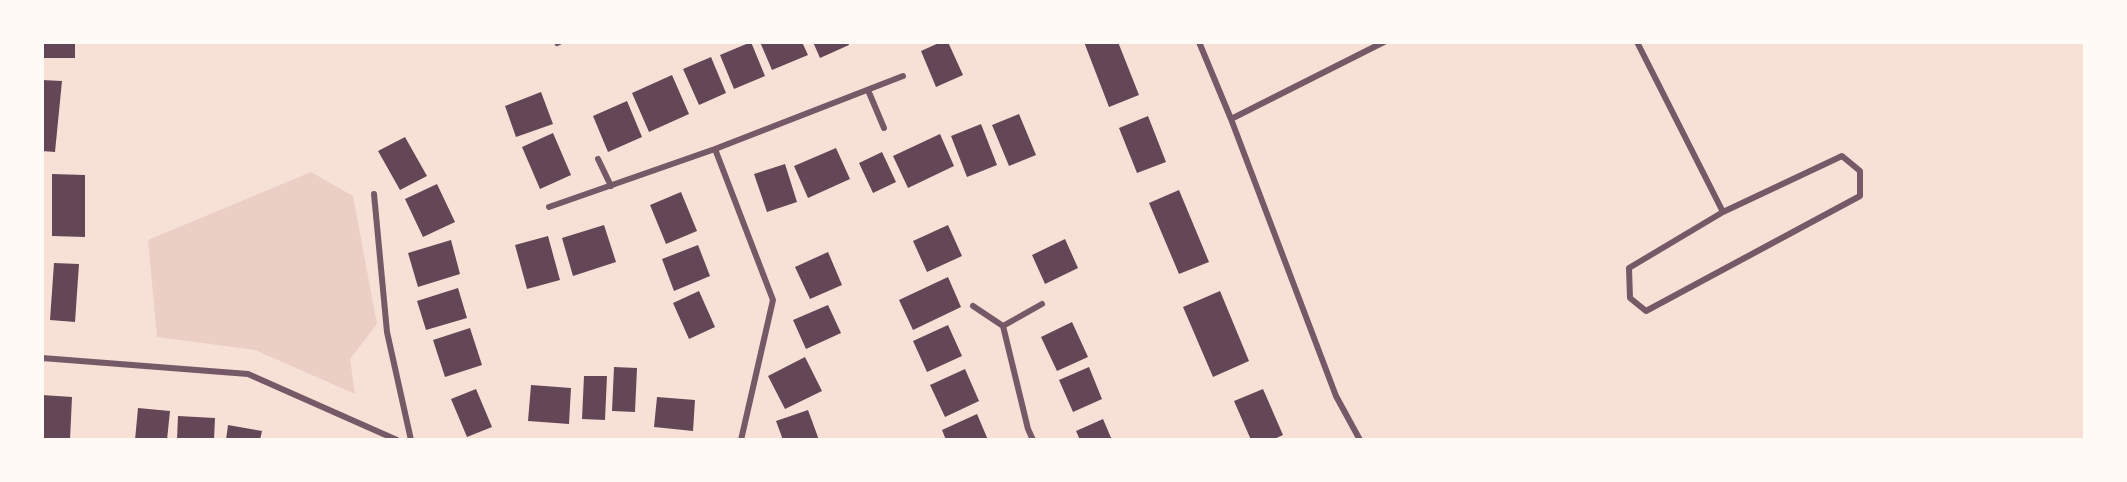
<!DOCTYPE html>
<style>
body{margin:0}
#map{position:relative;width:2127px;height:482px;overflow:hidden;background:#f7e1d7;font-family:Inter,sans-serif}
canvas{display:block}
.frame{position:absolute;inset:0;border:44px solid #fffaf5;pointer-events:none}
</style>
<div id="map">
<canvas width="2127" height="482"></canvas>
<div class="frame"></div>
</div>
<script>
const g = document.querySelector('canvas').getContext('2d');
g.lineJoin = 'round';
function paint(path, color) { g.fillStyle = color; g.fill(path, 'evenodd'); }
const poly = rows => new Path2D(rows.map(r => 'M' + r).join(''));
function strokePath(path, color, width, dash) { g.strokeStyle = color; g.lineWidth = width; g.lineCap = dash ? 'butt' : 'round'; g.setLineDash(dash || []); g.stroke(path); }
paint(poly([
 [311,172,353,196,377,324,350,359,355,394,255,350,157,337,148,240]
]), '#ebcfc5');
paint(poly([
 [44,42,75,42,75,58,44,58],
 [751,42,765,76,734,89,720,55],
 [760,42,802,42,808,55,772,70],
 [813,42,848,42,849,45,820,58],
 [941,42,948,42,963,75,936,87,921,51],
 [1084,42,1118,42,1139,95,1109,107],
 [711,57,726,93,699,105,683,69],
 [672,75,689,114,649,132,632,93],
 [42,80,62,81,55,152,42,151],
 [541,92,553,124,516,137,505,106],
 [627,101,642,137,608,152,593,116],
 [1019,114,1036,155,1009,166,992,125],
 [1148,116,1166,162,1137,173,1119,128],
 [981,124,997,165,967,177,951,136],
 [553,133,571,175,540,189,522,147],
 [940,134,954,166,908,188,893,156],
 [405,137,427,176,400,190,378,151],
 [836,148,850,179,808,198,794,166],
 [882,152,896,182,873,193,859,163],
 [785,164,797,202,767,212,754,174],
 [52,174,85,175,85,237,52,236],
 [437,184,455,222,423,237,405,199],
 [1179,190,1209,262,1179,274,1149,203],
 [681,192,697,231,666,244,650,205],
 [604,225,616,262,573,276,562,238],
 [948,225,962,256,927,272,913,241],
 [548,236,560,280,527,289,515,245],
 [1065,239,1078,268,1045,284,1032,255],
 [451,240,460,274,418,287,408,253],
 [698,245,710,276,674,291,662,259],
 [828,252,842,285,810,299,795,267],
 [54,263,79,264,75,322,50,320],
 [948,277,961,307,913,330,899,300],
 [458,288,467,318,426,330,417,301],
 [699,291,715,327,689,339,673,303],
 [1220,291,1249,361,1213,377,1183,307],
 [828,305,841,333,806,349,793,320],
 [1072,322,1088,357,1057,371,1041,337],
 [948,325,962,356,927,372,913,341],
 [470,328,482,365,445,377,433,340],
 [805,357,822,391,785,409,768,376],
 [614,367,637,368,635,412,612,411],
 [1089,367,1102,399,1073,412,1059,380],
 [965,369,979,401,945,417,930,385],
 [584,376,607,376,605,420,582,419],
 [531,385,571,388,569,424,528,421],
 [476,389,492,427,467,437,451,399],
 [1263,389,1283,435,1272,440,1251,440,1234,401],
 [42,395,72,397,70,440,42,440],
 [657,397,695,400,693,431,654,427],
 [138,408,170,411,167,440,135,440],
 [808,410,819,440,783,440,776,421],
 [977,414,988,440,946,440,942,430],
 [178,416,215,418,214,440,177,440],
 [1103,419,1112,440,1080,440,1076,431],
 [228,425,262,431,260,440,226,440]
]), '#644757');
strokePath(poly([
 [556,42,557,44,561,42]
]), '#755966', 4.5);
strokePath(poly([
 [1199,42,1231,119,1336,396,1360,440],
 [1637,42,1723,212,1842,156,1860,171,1860,196,1646,311,1630,298,1629,268,1723,212],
 [868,90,884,128],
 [1231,119,1384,42],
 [598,159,611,186],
 [374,194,387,332,411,440],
 [549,207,715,149],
 [973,306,1003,326,1028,429,1033,440],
 [1003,326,1042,304],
 [42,358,248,374,397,440],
 [741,440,773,300,715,149,903,76]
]), '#755966', 6);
</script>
